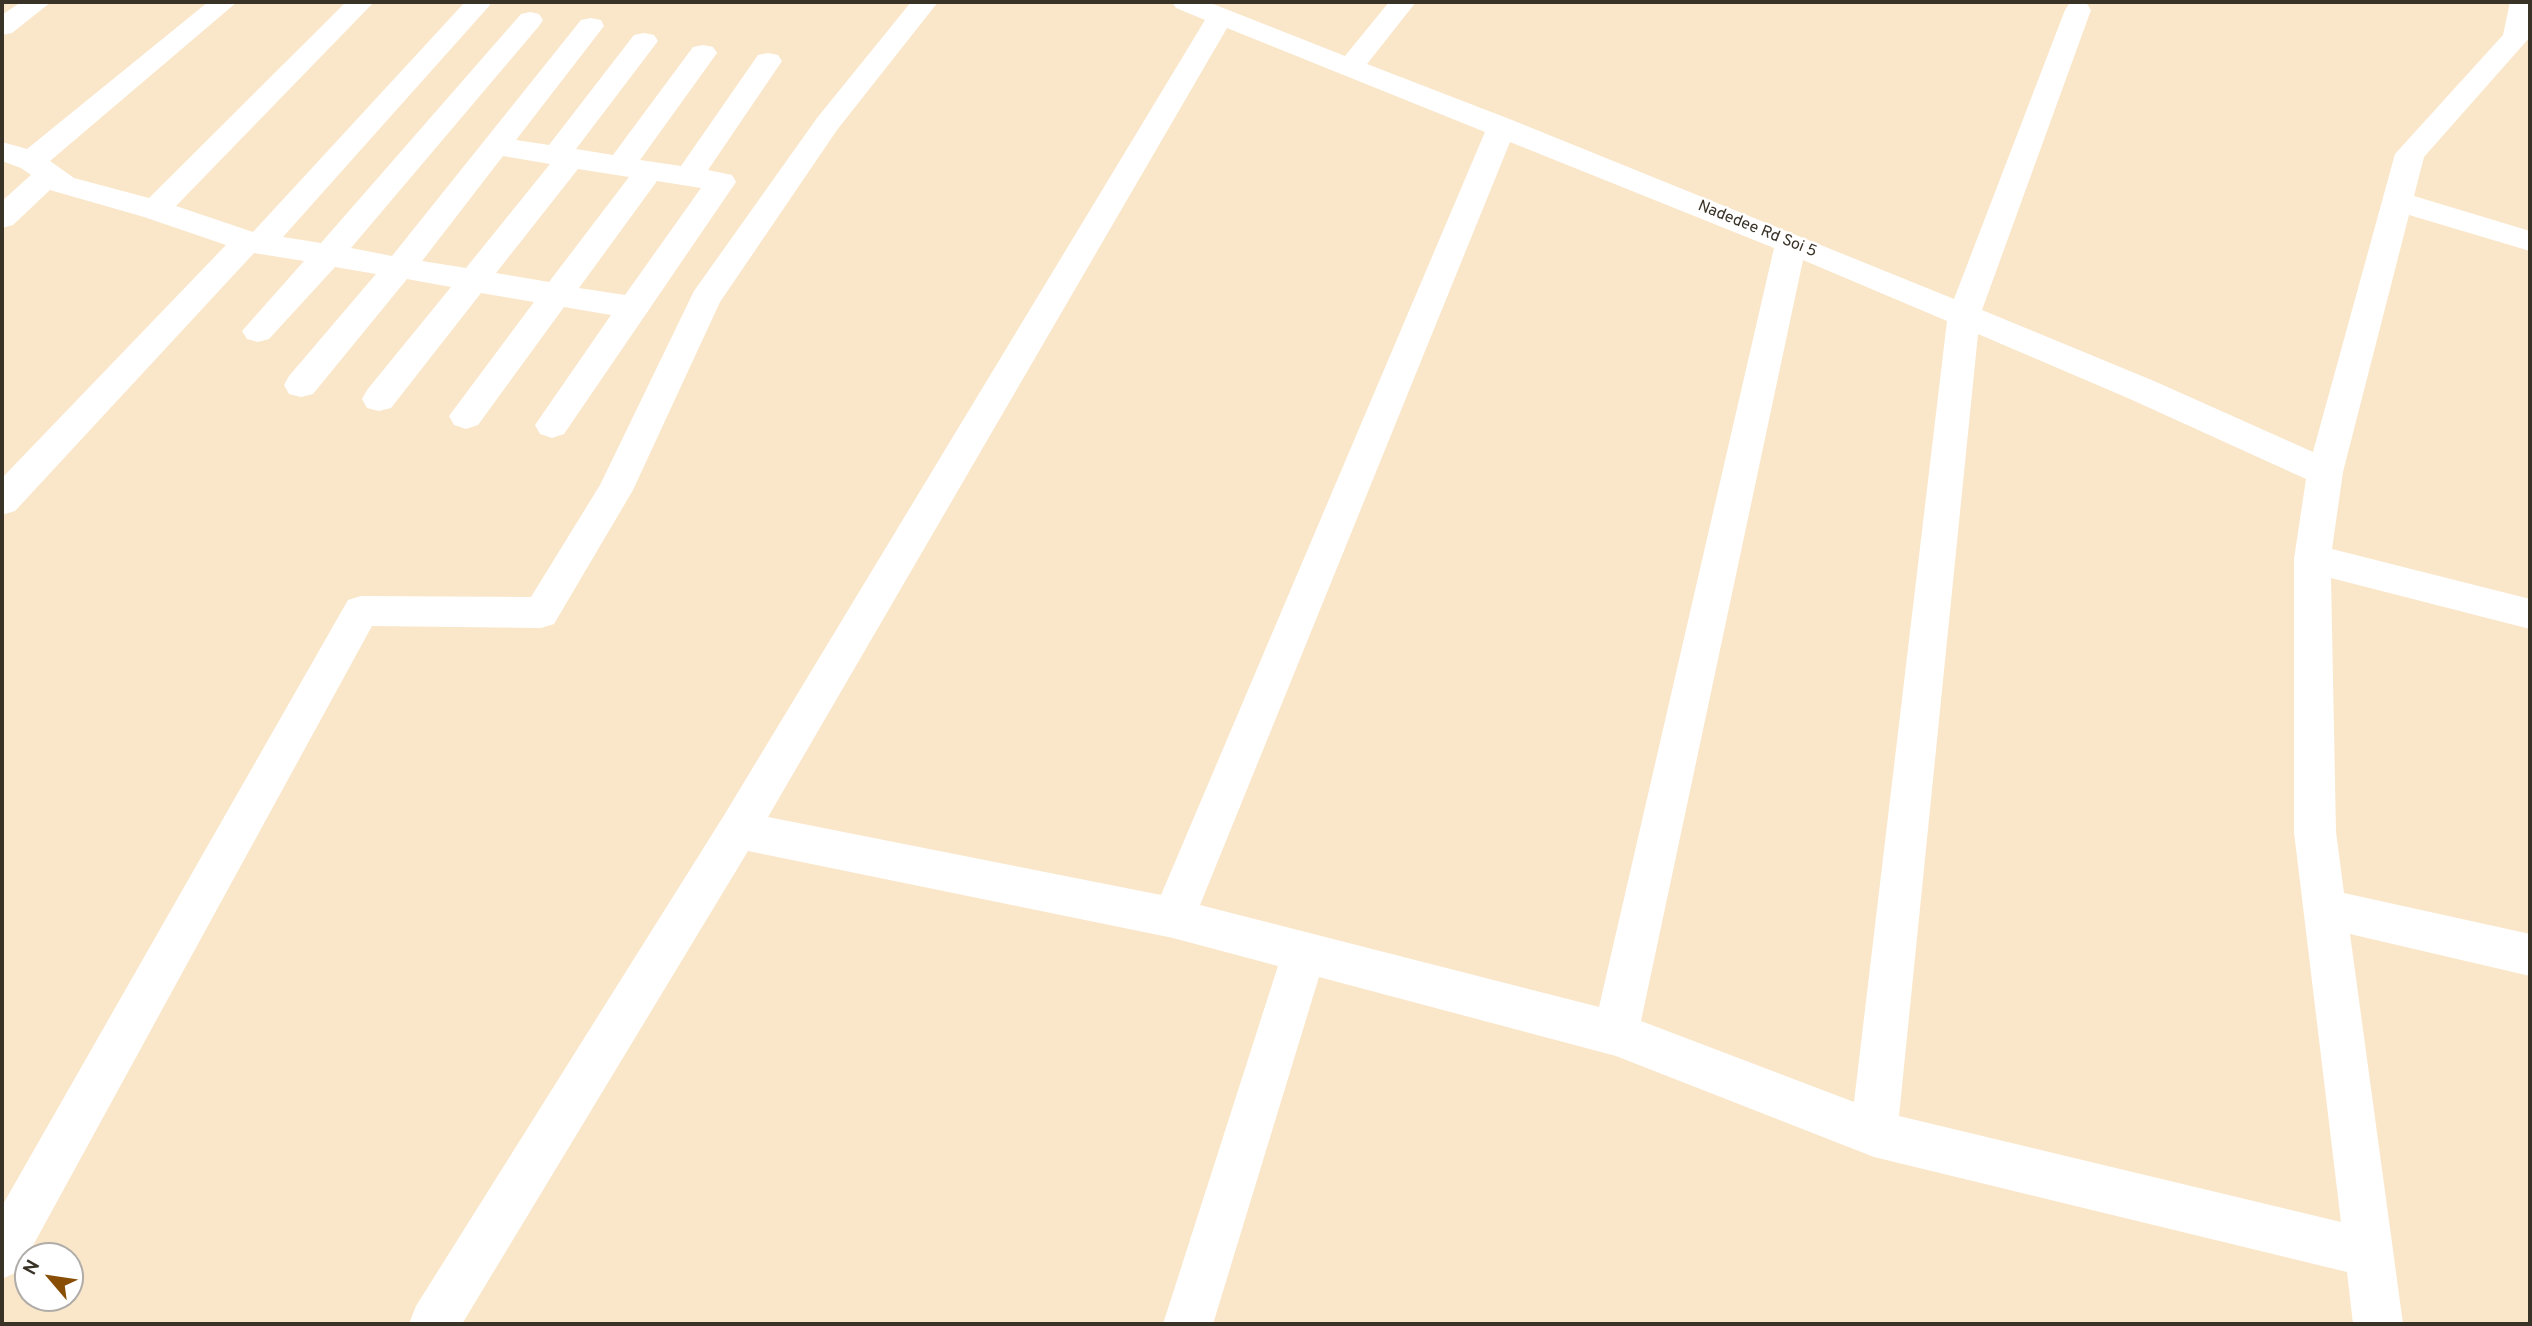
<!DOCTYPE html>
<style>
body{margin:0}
#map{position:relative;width:2532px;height:1326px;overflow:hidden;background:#fae7ca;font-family:Overpass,sans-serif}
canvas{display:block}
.frame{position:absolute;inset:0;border:4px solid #393227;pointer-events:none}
.north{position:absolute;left:14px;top:1242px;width:70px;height:70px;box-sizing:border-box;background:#fff;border:2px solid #b0ada9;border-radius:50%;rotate:299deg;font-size:19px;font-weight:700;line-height:28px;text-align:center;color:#393227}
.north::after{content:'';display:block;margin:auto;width:24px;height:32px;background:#884e05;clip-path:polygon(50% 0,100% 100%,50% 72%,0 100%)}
</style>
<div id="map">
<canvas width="2532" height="1326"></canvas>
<div class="frame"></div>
<div class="north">N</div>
</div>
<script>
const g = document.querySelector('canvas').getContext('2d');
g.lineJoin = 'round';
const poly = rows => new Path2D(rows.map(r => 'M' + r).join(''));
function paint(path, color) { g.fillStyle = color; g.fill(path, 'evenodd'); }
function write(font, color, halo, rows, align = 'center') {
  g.font = font + ' Overpass,sans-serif'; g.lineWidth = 5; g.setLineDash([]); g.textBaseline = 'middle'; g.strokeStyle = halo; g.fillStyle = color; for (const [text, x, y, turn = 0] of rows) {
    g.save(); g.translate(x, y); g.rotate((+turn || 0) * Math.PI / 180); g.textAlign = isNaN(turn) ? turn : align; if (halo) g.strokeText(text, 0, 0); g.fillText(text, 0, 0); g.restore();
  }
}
paint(poly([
 [21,2,51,2,12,33,2,35,2,15,21,2],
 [208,2,237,2,50,161,74,178,149,198,346,2,374,2,176,206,253,232,465,2,488,2,490,5,283,237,321,243,521,14,530,12,539,14,543,20,539,26,351,248,392,256,581,20,591,18,601,20,604,26,516,140,549,145,634,35,644,33,654,35,658,41,576,149,613,155,693,47,703,45,713,47,717,53,640,160,681,166,758,55,768,53,778,55,782,61,708,170,732,175,736,182,564,434,552,438,540,434,535,425,611,315,564,307,478,425,466,429,454,425,449,416,534,302,481,293,391,408,379,411,367,408,362,399,367,390,451,287,407,279,313,394,301,397,289,394,284,385,289,376,376,274,335,267,269,339,258,342,247,339,242,331,304,261,254,253,15,511,2,515,2,478,226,245,144,217,50,190,13,225,2,228,2,201,31,175,21,168,2,161,2,142,27,149,208,2],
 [503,156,550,164,466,268,422,261,503,156],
 [578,169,629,177,549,282,496,273,578,169],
 [657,181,701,188,625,295,579,288,657,181],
 [911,2,938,2,837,130,720,302,633,490,554,624,541,628,372,626,19,1271,2,1279,2,1206,348,600,361,596,531,597,600,485,694,291,817,118,911,2],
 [1172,2,1208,2,1345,56,1389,2,1416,2,1367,64,1512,120,1954,299,2065,10,2069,4,2078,2,2087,4,2091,10,1982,310,2154,381,2313,452,2395,154,2503,35,2510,2,2530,2,2530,37,2424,157,2414,196,2530,231,2530,251,2409,215,2343,472,2332,549,2530,599,2530,629,2331,578,2336,832,2344,893,2530,934,2530,976,2350,934,2403,1324,2353,1324,2347,1272,1874,1157,1616,1056,1319,977,1213,1324,1163,1324,1278,966,1173,938,748,851,462,1324,409,1324,416,1306,723,817,1205,20,1176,8,1172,2],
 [1227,28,1485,132,1161,895,768,817,1227,28],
 [1510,142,1774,248,1599,1007,1200,905,1510,142],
 [1803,260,1947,321,1854,1102,1641,1021,1803,260],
 [1978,334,2130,399,2306,479,2294,559,2294,832,2341,1222,1899,1116,1978,334]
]), '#fff');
write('16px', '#393227', '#fff', [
 ["Nadedee Rd Soi 5",1757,230,22]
]);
</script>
